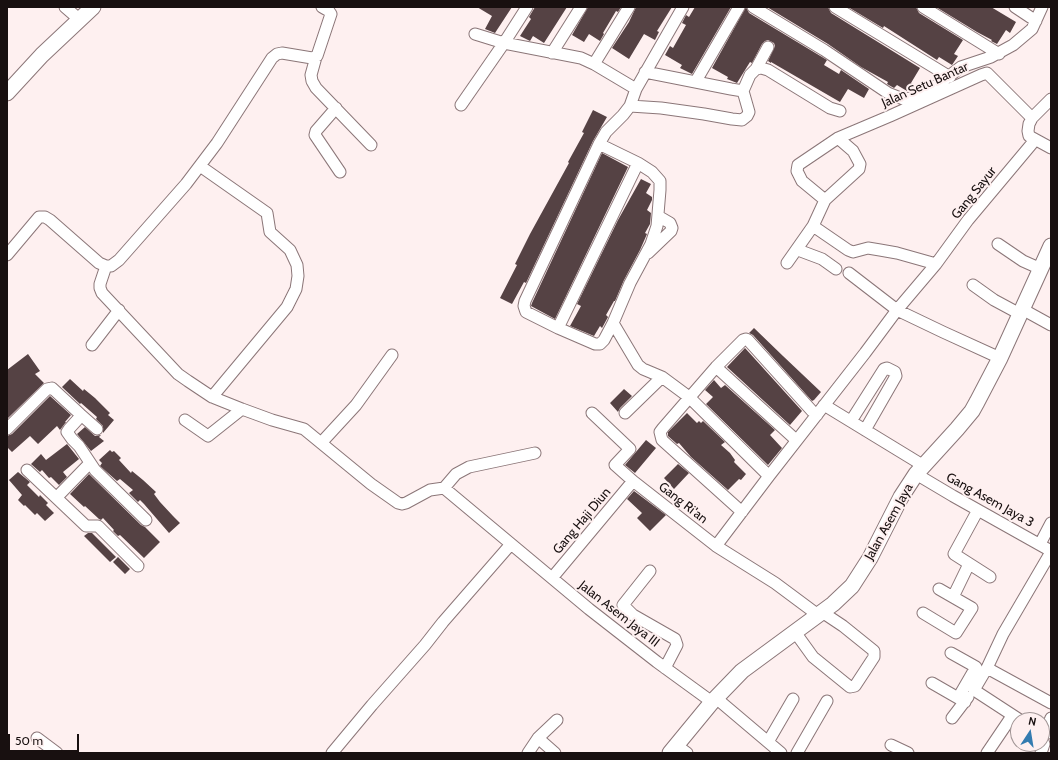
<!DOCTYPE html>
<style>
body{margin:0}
#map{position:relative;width:1058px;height:760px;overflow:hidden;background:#fef0f0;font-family:Cabin,sans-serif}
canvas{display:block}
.frame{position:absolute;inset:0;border:8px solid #181010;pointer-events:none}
.north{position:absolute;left:1010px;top:712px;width:40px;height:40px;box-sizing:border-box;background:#fef0f0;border:1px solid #a29696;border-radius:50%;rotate:12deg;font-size:11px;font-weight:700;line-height:16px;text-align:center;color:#181010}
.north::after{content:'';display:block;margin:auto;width:14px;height:18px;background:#347cb0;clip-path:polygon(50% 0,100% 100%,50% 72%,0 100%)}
.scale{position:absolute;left:8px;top:734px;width:71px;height:18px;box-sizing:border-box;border:2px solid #181010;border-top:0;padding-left:5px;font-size:12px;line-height:14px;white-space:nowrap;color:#181010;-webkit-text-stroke:3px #fef0f0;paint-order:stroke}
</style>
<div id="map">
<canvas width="1058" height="760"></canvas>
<div class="frame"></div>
<div class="north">N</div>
<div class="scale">50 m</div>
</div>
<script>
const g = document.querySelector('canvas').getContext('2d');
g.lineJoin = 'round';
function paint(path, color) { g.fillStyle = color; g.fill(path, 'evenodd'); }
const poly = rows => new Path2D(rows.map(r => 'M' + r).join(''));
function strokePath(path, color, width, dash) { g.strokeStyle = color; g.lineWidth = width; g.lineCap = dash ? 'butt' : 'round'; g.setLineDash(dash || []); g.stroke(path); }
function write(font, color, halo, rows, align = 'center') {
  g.font = font + ' Cabin,sans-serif'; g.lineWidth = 4; g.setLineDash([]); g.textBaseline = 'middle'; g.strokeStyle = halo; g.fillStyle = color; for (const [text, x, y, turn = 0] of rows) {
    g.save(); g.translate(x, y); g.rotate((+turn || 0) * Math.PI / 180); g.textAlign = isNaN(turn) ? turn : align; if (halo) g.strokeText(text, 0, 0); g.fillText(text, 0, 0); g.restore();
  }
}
paint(poly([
 [477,7,512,7,495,33,485,29,492,16],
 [535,7,567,7,544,43,533,36,530,41,520,36,531,19,529,17],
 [588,7,621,7,618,12,616,11,603,33,604,34,600,41,589,34,584,42,572,35],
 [636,7,672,7,657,31,659,32,655,40,644,34,629,59,612,48,629,22],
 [695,7,731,7,692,74,680,68,682,65,665,55,670,46,673,48,686,25,682,23,686,15,689,17],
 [746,7,749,13,827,60,824,65,839,74,841,70,869,89,864,98,848,89,840,102,771,62,771,63,768,61,775,46,774,43,768,40,765,41,762,44,752,63,750,62,737,83,727,79,728,77,712,68],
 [767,7,828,7,831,13,920,68,911,83,913,85,909,91,907,91,897,85,894,88,887,84,888,82,861,67,828,44],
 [848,7,916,7,919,13,963,40,954,54,958,56,952,65,939,57,937,60,884,26,883,28],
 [936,7,991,7,1016,22,1010,33,1006,30,997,44,991,41,992,40,977,32],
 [593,110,607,117,593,141,526,283,524,282,512,304,500,298,517,265,515,264,530,234,569,163,568,162,584,133,582,132],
 [602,153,628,167,555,319,531,306,532,303],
 [641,179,651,184,646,193,652,197,652,200,647,210,651,213,650,224,645,233,647,234,640,250,624,280,615,301,614,301,606,315,608,317,602,328,600,326,594,336,570,326,581,306,577,304,618,220],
 [754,328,783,356,821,392,814,400,812,401,753,335,749,333],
 [745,348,802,411,790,425,727,367],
 [28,354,40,371,35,374,44,383,7,419,7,370],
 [70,379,83,391,84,389,95,398,110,413,108,415,114,420,103,433,103,426,96,419,97,417,81,403,80,404,62,387],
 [714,380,721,388,725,385,775,430,770,435,782,448,768,465,706,404,713,397,705,390],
 [624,389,632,396,620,408,618,412,610,403],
 [50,396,71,415,65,422,66,422,60,430,57,426,38,444,30,436,12,452,7,447,7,436,12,434],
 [687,413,697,423,699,421,701,423,703,421,725,442,721,445,730,453,735,460,734,462,746,474,741,480,739,479,728,490,691,457,679,443,677,444,668,436,668,432],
 [85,427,95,436,101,435,99,437,104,441,91,451,77,434],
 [646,440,656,448,635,473,625,465],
 [67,444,79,459,63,472,67,477,59,485,51,477,49,478,42,470,40,472,31,464,41,454,46,460],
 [110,450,112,452,114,451,121,458,119,460,131,473,132,471,143,480,156,492,154,494,160,502,173,516,180,523,169,533,144,504,140,500,138,502,129,493,133,490,120,479,117,481,100,466,102,463,99,460],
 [678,464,689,473,674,489,664,478],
 [18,472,30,482,27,485,39,497,40,495,48,503,46,505,54,513,45,521,37,513,35,515,25,505,24,506,18,500,22,495,9,480],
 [89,474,141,525,145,527,160,542,144,558,120,535,118,536,113,531,114,530,103,518,101,520,99,519,85,506,84,507,70,494],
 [634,491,666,515,650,531,637,518,642,513,627,499],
 [88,533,92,533,116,557,110,562,84,536],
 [118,557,130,569,125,574,113,562]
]), '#554244');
const street = poly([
 [65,7,80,20],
 [753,7,824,50,888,93,903,99,911,98,920,95,936,86,961,67,991,57,1013,45,1032,29,1042,7],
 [835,7,950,77],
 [923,7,999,54],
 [1015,7,1036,21],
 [475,34,504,43,581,58,594,64,636,89],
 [552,53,581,7],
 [316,57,311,75,312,81,316,88,371,145],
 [594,64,629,7],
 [756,69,768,47],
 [645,72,731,89,743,91,750,75,756,69,761,68,768,70,830,108,840,111],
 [696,81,739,7],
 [1051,99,1032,118,1029,124,1028,131,1029,136,1051,148],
 [461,105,504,43,527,7],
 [630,106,661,108,704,114,732,119,742,120,747,116,749,112,743,91],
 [336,108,316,131,315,135,340,172],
 [599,144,638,163,652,172,660,181,660,190,657,226,651,244,630,283,613,323,604,340,600,344,595,344,558,328,526,312,524,306,525,301,599,144,606,132,623,115,630,106,636,89,683,7],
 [200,166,267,213,270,232,290,250,297,265,298,276,296,289,287,307,212,397],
 [825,200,802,181,797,171,798,165,838,138,890,116,981,75,987,73,1032,118],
 [813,226,848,250,853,252,868,248,880,250,897,253,936,264],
 [998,244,1023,261,1041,269],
 [798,250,822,259,836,269],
 [648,253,671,231,672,228,670,223,658,216],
 [7,255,39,217,45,217,50,220,99,263,106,266,111,266,119,260,186,184,217,143,272,58,277,54,282,53,312,58,317,56,331,14,329,11,322,7],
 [787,263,813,226,825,200,859,169,860,164,853,151,838,138],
 [106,266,100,284,100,288,102,293,178,374,188,381,212,397,242,409,272,420,304,429,371,484,398,503,402,504,406,503,430,490,444,488,589,609,657,662,712,702],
 [849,273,897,310,943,332,1000,358],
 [973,285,994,300,1020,314],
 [1022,309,1051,325],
 [613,323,638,365,643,369,662,377,689,397,769,476],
 [558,328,638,163],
 [92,345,119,310],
 [716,367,796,440],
 [824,405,924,466],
 [592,413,630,449,615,465,633,481,716,546],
 [625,413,662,377],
 [80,414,97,429],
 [185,420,208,436,242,409],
 [851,421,884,369,887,368,895,372,896,376,865,430],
 [7,429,47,389,52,388,80,414,79,418,69,429,67,432,72,439,79,446,95,470,146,520],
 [321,443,356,405,392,355],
 [27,470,86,526,98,526,138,566],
 [916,474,953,496,1051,551],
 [444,488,456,474,469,467,535,453],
 [57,497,90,463],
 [978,510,954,554,990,577],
 [742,512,662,440,660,432,663,428,716,367,743,340,746,339,748,340,812,411,817,415],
 [1040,544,1051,523],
 [650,571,623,605,633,615,675,639,677,645,665,668],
 [552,578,633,481],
 [953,597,969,564],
 [923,613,956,633,972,608,939,589],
 [818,615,775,583,716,546,769,476,865,353,897,310,936,264,968,220,1035,140],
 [795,632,813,657,850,687,855,686,874,657,874,651,843,626,822,612],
 [951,653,976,667,958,698],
 [987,668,1051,703],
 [932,683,965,702],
 [716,698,781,753],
 [952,718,968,697],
 [1051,718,1047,728,1051,733],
 [1020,720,974,690,987,668,1003,634,1051,552],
 [37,738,57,753],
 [538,738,555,753],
 [768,742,793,699],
 [676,745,687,753],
 [891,745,908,753],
 [332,753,372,705,425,645,443,622,511,544],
 [528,753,538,738,557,720],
 [797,753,827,701],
 [987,753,1012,716],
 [1041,753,1044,744,1042,739]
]);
const secondary = poly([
 [7,93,42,55,93,7],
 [670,753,712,702,742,671,833,604,852,586,870,558,901,497,916,474,957,429,972,411,977,402,1000,358,1051,246]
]);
strokePath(street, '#8b7678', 13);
strokePath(secondary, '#8b7678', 17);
strokePath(street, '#fff', 11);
strokePath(secondary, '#fff', 15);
write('13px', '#181010', '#fef0f0', [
 ["Jalan Setu Bantar",925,85,-24],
 ["Gang Sayur",974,193,-51],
 ["Gang Asem Jaya 3",990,500,29],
 ["Gang Ri'an",683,503,38],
 ["Gang Haji Diun",582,521,-50],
 ["Jalan Asem Jaya",889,522,-61],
 ["Jalan Asem Jaya III",619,614,38]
]);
</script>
